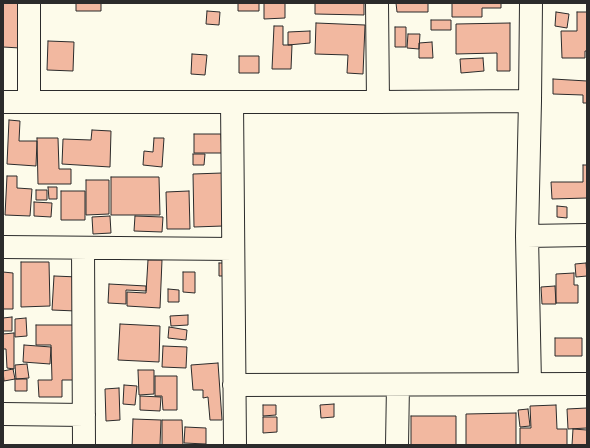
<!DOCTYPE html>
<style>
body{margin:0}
#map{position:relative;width:590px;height:448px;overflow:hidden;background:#fdfbea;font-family:Raleway,sans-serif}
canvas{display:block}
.frame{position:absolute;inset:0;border:4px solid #2b2b2b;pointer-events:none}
</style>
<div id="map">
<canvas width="590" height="448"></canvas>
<div class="frame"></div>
</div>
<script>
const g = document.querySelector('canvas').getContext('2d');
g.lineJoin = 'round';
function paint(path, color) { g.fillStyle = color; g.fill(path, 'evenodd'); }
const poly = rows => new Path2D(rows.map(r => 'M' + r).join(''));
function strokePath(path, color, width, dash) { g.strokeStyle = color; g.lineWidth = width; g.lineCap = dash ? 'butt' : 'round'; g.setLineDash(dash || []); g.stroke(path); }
const building = poly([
 [3,3,21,3,20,48,3,47,3,3],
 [76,3,101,3,101,11,76,11,76,3],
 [238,3,259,3,259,11,238,11,238,3],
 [264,3,285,3,285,18,264,19,264,3],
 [315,3,364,3,364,15,315,14,315,3],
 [396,3,428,3,428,12,397,12,396,3],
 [452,3,501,3,501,8,482,8,482,17,452,17,452,3],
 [207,11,220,12,219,25,206,24,207,11],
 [556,12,569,14,567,28,555,26,556,12],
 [577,12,587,12,587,51,585,51,585,58,562,58,561,31,577,31,577,12],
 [431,20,451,20,451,30,431,30,431,20],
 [316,23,365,25,363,74,347,73,348,55,315,54,316,23],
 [510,23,510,71,497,71,497,53,456,54,456,24,510,23],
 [274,26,283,26,283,45,292,45,291,69,272,69,274,26],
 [395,27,406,27,406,47,395,47,395,27],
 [310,31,310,43,288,45,288,32,310,31],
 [408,34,420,34,419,49,407,48,408,34],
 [48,41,74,42,73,71,47,70,48,41],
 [432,42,433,58,419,58,419,43,432,42],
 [192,54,207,55,205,75,191,74,192,54],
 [239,56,259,56,259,73,239,73,239,56],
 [483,58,484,71,461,73,460,59,483,58],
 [553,79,587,81,587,103,583,103,583,95,553,94,553,79],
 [9,120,20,121,19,141,37,141,36,166,7,164,9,120],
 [92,130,111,131,110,167,62,164,63,139,91,140,92,130],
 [194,134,221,134,222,153,194,153,194,134],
 [37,138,58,138,59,169,71,169,71,184,38,184,37,138],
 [154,138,164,138,162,167,143,165,144,151,153,152,154,138],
 [193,154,205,154,204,165,193,165,193,154],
 [583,165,587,165,587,198,552,199,551,182,583,182,583,165],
 [222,173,223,226,194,227,193,174,222,173],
 [7,176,17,176,17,188,32,189,30,216,5,215,7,176],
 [111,177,159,177,160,215,111,215,111,177],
 [86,180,109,180,109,214,86,215,86,180],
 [48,187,57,187,57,199,49,199,48,187],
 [36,190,47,190,47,200,36,200,36,190],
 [61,191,85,191,85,220,61,220,61,191],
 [189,191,190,229,167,229,166,192,189,191],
 [34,202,52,203,51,217,34,216,34,202],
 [557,206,567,207,567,218,557,217,557,206],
 [110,216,111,233,93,234,92,217,110,216],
 [135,216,163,217,162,232,134,231,135,216],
 [148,260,162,260,160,308,127,306,127,292,146,293,148,260],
 [21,262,49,262,50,306,21,307,21,262],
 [219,263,228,263,229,276,219,276,219,263],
 [586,263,587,276,576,277,575,264,586,263],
 [3,272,13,273,13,309,3,309,3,272],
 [183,272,195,272,195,293,183,292,183,272],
 [574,273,574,285,578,285,578,303,556,303,556,274,574,273],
 [54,276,78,277,76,311,52,310,54,276],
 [109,284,146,286,146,291,126,290,126,304,108,303,109,284],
 [555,286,556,304,542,304,541,287,555,286],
 [168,289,179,290,179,302,168,302,168,289],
 [188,315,188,325,171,326,170,316,188,315],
 [12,317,12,331,3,331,3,318,12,317],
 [26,318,27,336,15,337,15,319,26,318],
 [120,324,160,326,159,362,118,360,120,324],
 [36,325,74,325,74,380,62,380,62,397,39,397,38,380,52,380,51,345,36,345,36,325],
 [169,327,187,330,186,340,168,338,169,327],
 [14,333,14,369,7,368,6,349,3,349,3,334,14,333],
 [555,338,582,338,582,356,555,356,555,338],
 [24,345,51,347,50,364,23,362,24,345],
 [163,346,187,347,186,368,162,367,163,346],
 [218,363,222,420,210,420,208,397,203,398,203,390,193,390,191,365,218,363],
 [27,364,29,378,16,379,15,365,27,364],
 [13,369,15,379,4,381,3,371,13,369],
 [138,370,154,370,154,394,139,395,138,370],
 [155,376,177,376,177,410,163,410,162,396,155,396,155,376],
 [15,379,27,379,27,391,15,391,15,379],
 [124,385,137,386,135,405,123,404,124,385],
 [119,388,120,420,106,421,105,389,119,388],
 [140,396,161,397,160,411,140,410,140,396],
 [334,404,334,417,321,418,320,405,334,404],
 [263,405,276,405,276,415,263,416,263,405],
 [556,405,557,429,567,429,567,445,520,445,520,428,531,428,530,406,556,405],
 [587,408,587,428,568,429,567,409,587,408],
 [528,409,530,426,520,427,518,410,528,409],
 [516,413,516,445,466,445,466,414,516,413],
 [411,416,456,416,456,445,411,445,411,416],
 [263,417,277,417,277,432,263,433,263,417],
 [133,419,161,420,160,445,132,445,133,419],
 [162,420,182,420,183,445,162,445,162,420],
 [185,427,206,428,206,444,184,443,185,427],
 [573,429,587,430,587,445,572,445,573,429]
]);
paint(building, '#f2b8a0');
strokePath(building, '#2b2b2b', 1);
const minor = poly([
 [29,3,29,102],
 [377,3,378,102],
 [3,102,378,102,530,101],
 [232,102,235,445],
 [527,236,587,235],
 [3,247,233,249],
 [83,248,84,445],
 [530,384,527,236,530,101,531,3],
 [234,385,587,384],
 [3,414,84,415],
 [397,445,398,385]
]);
strokePath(minor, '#2b2b2b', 24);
strokePath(minor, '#fdfbea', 22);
</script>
